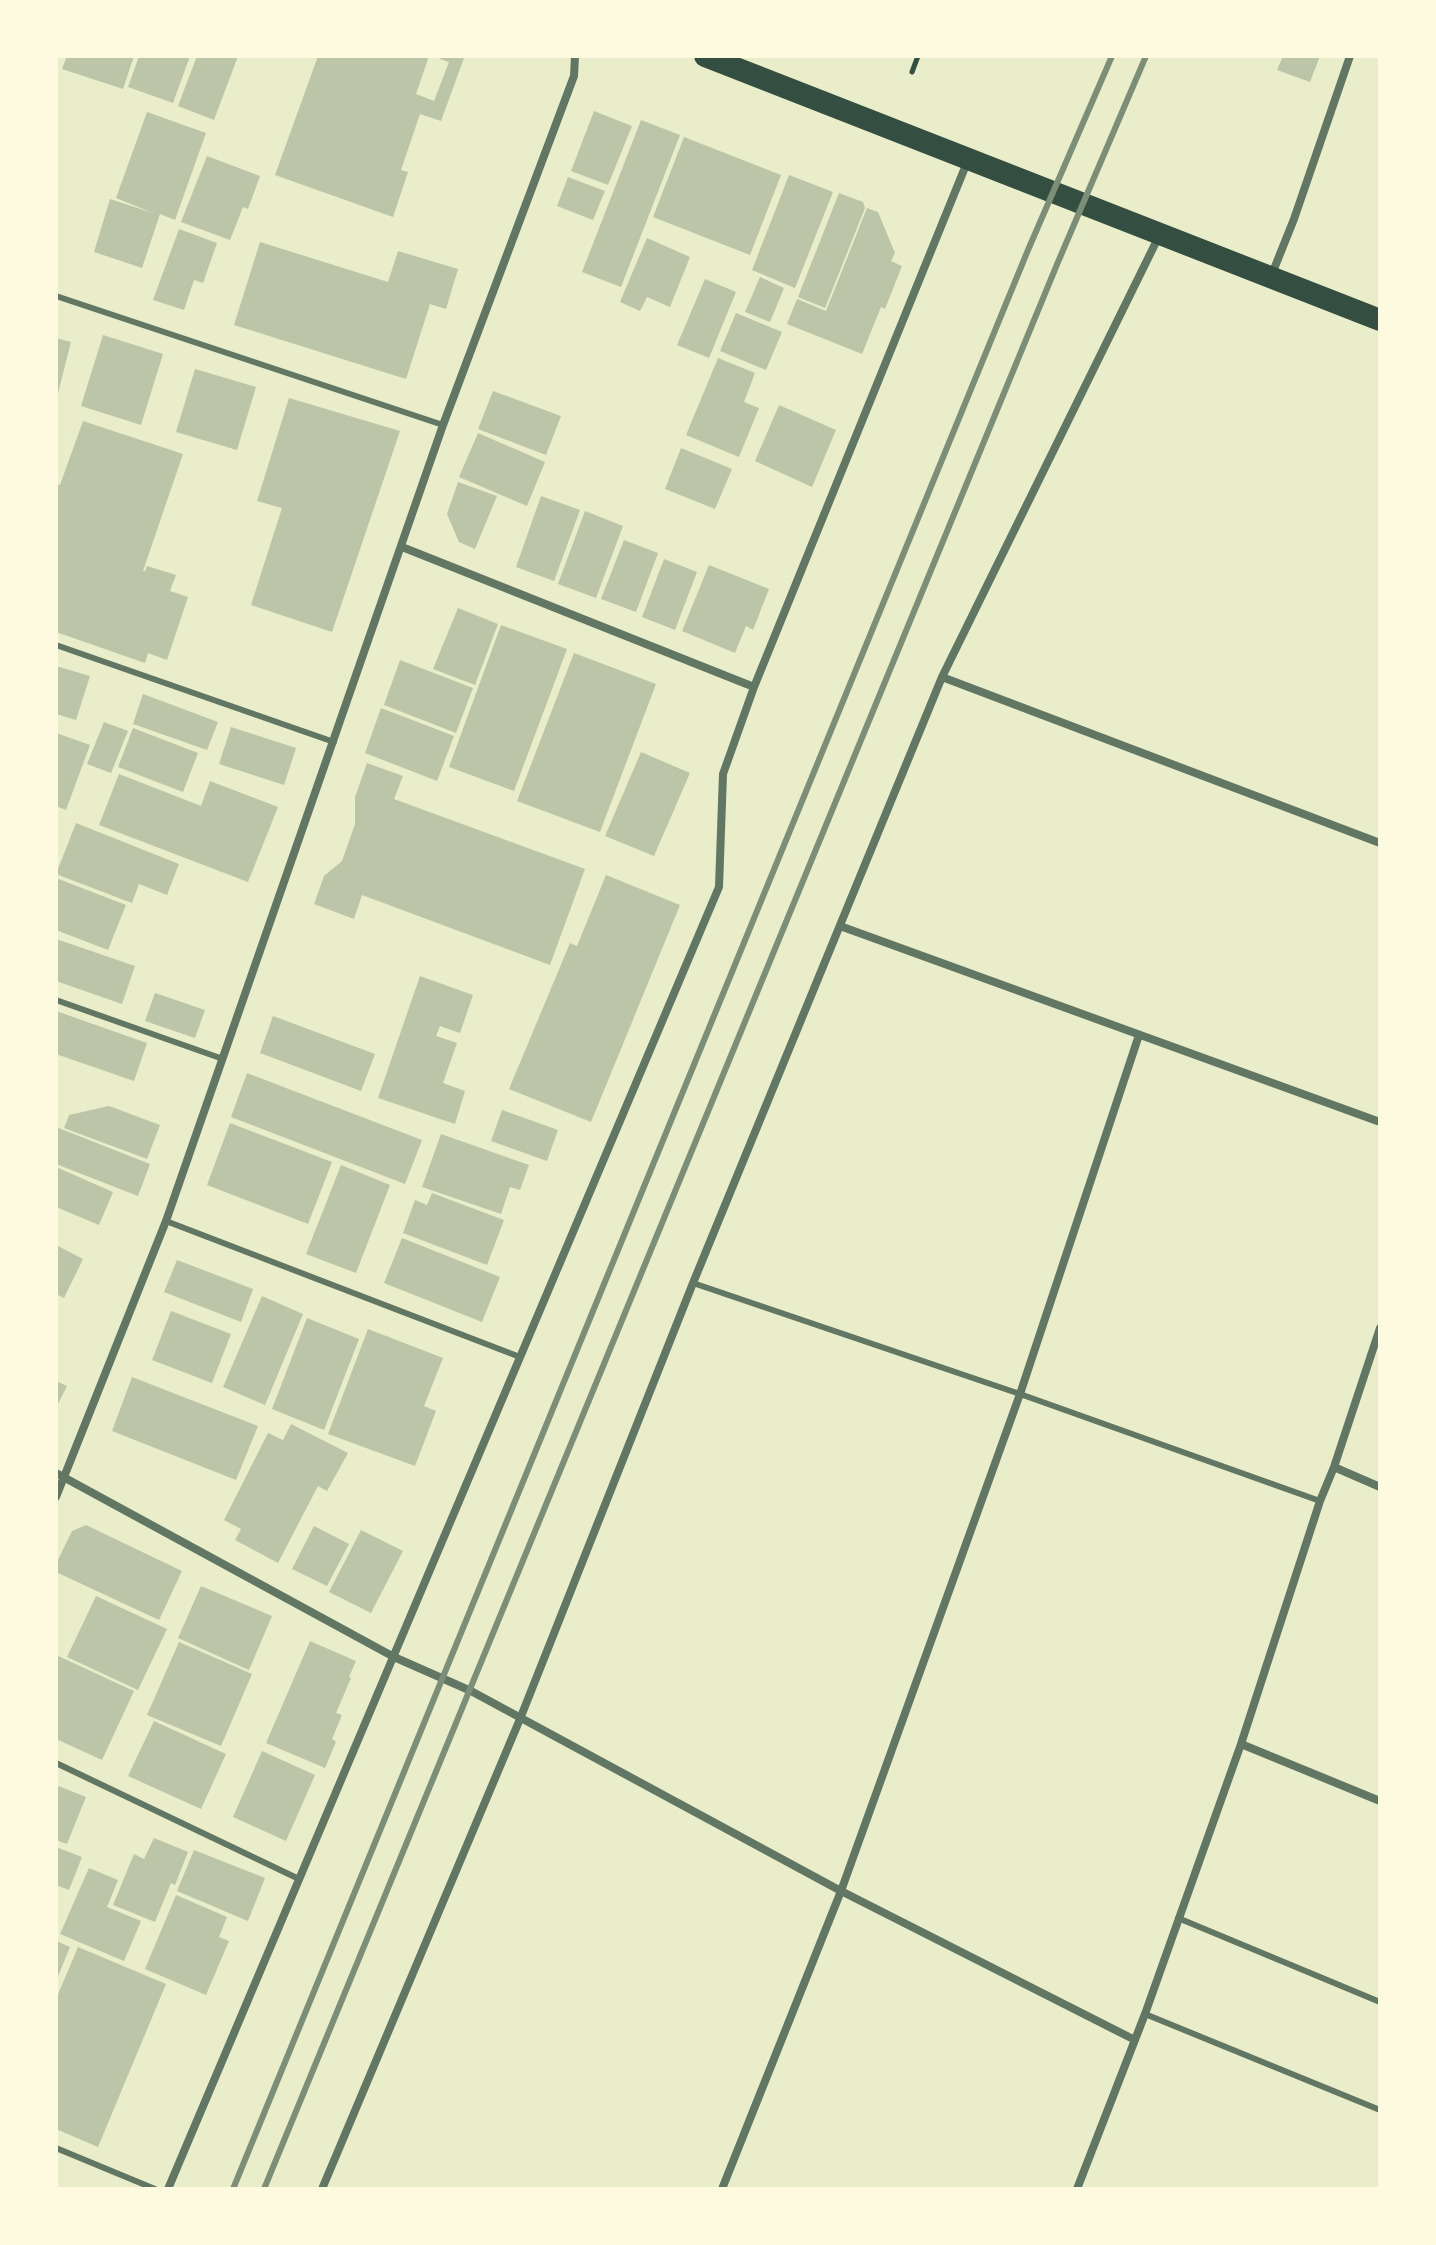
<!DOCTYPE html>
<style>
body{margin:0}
#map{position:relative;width:1436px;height:2245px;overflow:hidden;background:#e9edc9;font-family:Montserrat,sans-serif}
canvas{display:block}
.frame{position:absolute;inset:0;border:58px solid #fefae0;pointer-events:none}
</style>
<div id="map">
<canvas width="1436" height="2245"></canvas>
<div class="frame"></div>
</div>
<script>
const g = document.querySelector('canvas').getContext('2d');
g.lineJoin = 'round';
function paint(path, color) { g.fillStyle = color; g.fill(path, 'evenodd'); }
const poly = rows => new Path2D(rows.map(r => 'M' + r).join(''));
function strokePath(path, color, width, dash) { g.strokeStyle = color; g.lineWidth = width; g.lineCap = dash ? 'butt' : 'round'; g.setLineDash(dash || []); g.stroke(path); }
paint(poly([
 [67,56,134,56,123,89,62,69],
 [139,56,190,56,173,103,128,87],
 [197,56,238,56,214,120,178,106],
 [318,56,429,56,416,94,434,101,449,62,440,59,441,56,464,58,441,121,420,114,401,170,408,172,393,217,275,175],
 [1283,56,1320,56,1310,82,1277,70],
 [594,111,632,126,608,185,571,171],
 [147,112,206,133,175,220,160,214,142,268,94,252,110,199,153,213,116,198],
 [641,120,680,135,621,287,582,272],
 [684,137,781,175,750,255,653,217],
 [207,156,260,176,248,209,243,207,230,240,181,222],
 [789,175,833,192,795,288,752,270],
 [568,177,605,191,593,220,557,206],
 [839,193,863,202,865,208,825,308,798,297],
 [867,208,878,212,895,253,891,261,902,266,885,309,881,307,862,354,787,324,797,299,826,311],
 [179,229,217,243,203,283,194,280,184,310,153,300],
 [647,238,690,257,670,307,647,297,640,311,620,302],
 [260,242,388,282,398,251,458,269,446,309,430,304,406,379,234,325],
 [760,277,784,288,770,322,745,312],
 [705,279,736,292,709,358,677,345],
 [736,313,782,332,766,370,720,351],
 [103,335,163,354,141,425,81,406],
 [56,338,71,342,57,397,56,396],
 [718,358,755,373,744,402,759,408,739,457,686,435],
 [195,369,256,387,237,450,176,432],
 [493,391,561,416,546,455,478,429],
 [289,398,400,431,332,632,251,605,282,508,257,501],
 [779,405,836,430,812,487,755,461],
 [83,421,183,454,143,571,145,571,147,566,176,575,170,591,188,597,167,660,148,653,145,663,56,632,58,539,56,539,56,484,60,485],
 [478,433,545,462,527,506,459,477],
 [681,448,732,469,715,509,665,489],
 [458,482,497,496,475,549,459,542,447,514],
 [541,496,580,510,554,581,516,567],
 [585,511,623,526,596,598,558,584],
 [624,540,658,553,636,612,601,599],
 [664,559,697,572,675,630,642,617],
 [709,565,769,589,753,630,746,626,735,653,682,631],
 [458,608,498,624,475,685,433,669],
 [501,625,567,649,514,791,449,767],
 [574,653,656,684,600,832,517,801],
 [400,660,473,688,456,733,384,705],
 [56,666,90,676,76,720,56,714],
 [143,694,218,722,207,750,133,724],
 [381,708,454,736,437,781,365,753],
 [104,722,128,731,111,773,87,764],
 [231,727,296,748,284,785,219,764],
 [133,728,198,753,183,792,118,767],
 [56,733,90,745,66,810,56,806],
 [641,752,690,773,654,856,605,836],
 [367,763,403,776,394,799,585,869,550,965,362,895,354,919,314,904,324,876,342,861,355,824,355,797],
 [119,774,201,806,210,781,278,807,248,882,99,825],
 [76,823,179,864,167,895,139,884,132,903,56,874],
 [606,875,680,905,591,1122,509,1089,570,943,577,946],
 [56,878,126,905,108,950,56,930],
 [56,939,135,966,122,1004,56,981],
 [420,976,473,995,460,1033,440,1026,436,1036,457,1043,443,1083,465,1091,455,1124,378,1098],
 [155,993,205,1010,195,1038,145,1021],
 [56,1011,147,1043,134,1081,56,1054],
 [273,1016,375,1054,361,1091,260,1053],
 [247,1073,422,1140,405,1184,231,1117],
 [109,1106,160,1125,147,1159,64,1128,69,1115],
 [502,1110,558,1130,547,1161,491,1141],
 [230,1123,332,1162,308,1224,207,1185],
 [56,1127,150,1164,138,1196,56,1164],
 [441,1134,529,1165,520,1190,510,1187,501,1214,422,1187],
 [341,1165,390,1185,356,1273,306,1254],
 [56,1167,113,1192,99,1225,56,1207],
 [432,1193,504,1220,487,1265,403,1233,415,1200,427,1205],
 [402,1238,500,1277,482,1322,384,1283],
 [56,1245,83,1259,64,1298,56,1294],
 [177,1260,253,1289,241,1322,164,1292],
 [262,1296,303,1314,265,1405,223,1387],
 [171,1311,231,1334,212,1383,152,1360],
 [307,1318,359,1339,324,1430,272,1409],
 [368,1329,443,1358,424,1406,436,1411,415,1466,328,1434],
 [132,1377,258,1426,236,1480,112,1431],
 [56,1381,67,1386,56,1408],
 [291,1424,348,1453,327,1491,318,1486,278,1563,235,1540,241,1529,224,1520,268,1433,283,1440],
 [86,1525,182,1571,159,1620,56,1572,56,1564,72,1531],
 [314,1526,349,1544,327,1586,292,1569],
 [361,1530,403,1551,371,1613,329,1592],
 [201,1586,272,1616,249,1670,178,1638],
 [96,1596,167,1629,138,1690,67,1657],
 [310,1641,356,1661,349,1677,351,1678,336,1713,342,1715,332,1739,336,1742,325,1768,266,1743],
 [179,1642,252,1674,221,1746,147,1715],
 [56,1655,134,1691,102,1760,56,1739],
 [154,1721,226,1754,201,1809,128,1776],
 [262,1751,315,1775,286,1841,233,1817],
 [56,1785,86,1797,67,1844,56,1840],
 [154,1838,188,1852,175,1885,171,1883,155,1922,113,1905,134,1854,144,1859],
 [56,1847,82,1857,69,1890,56,1885],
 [194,1850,265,1878,248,1921,177,1891],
 [89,1868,118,1880,107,1907,141,1921,124,1961,60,1934],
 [176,1895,227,1917,219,1937,229,1941,206,1995,145,1969],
 [56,1941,70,1947,56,1981],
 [78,1947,166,1984,98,2147,56,2129,56,1999]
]), '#bcc5a7');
strokePath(poly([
 [912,72,918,56]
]), '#344e41', 5);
strokePath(poly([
 [56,296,443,425],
 [56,645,334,742],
 [56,1000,223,1059],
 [166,1221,520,1357],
 [693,1283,1020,1394,1320,1501],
 [56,1763,299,1879],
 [1178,1918,1380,2002],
 [1145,2014,1380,2110],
 [56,2148,155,2189]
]), '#617663', 6);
strokePath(poly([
 [1272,274,1294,219,1350,56],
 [402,547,754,687],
 [942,677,1380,843],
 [840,926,1380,1122],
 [1334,1467,1380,1487],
 [56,1473,394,1657,471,1691,841,1891,1135,2040],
 [56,1497,166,1221,443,425,574,76,575,56],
 [1241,1744,1380,1801],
 [168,2189,719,887,723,774,754,687,968,160],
 [322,2189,520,1719,693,1283,942,677,1160,234],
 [722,2189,841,1891,1020,1394,1139,1035],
 [1077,2189,1145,2014,1241,1744,1320,1501,1334,1467,1380,1328]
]), '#617663', 8);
strokePath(poly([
 [705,56,1380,320]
]), '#344e41', 22);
strokePath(poly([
 [233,2189,1028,250,1112,56],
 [264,2189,1058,262,1146,56]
]), '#7c8e77', 6);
</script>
